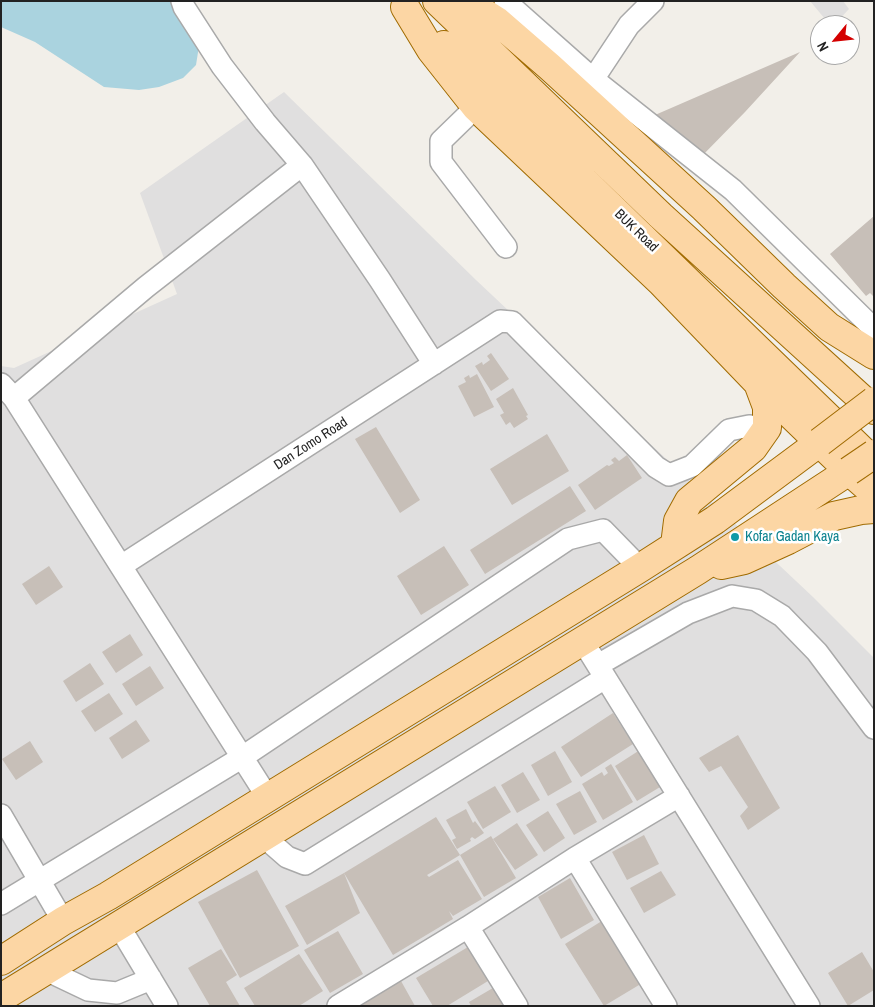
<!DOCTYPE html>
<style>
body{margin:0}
#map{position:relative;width:875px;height:1007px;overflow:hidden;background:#f2efe9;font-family:"Archivo Narrow",sans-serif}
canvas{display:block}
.frame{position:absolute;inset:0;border:2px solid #222;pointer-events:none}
.north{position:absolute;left:810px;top:15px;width:50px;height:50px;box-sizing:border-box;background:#fff;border:1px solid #a7a7a7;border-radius:50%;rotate:242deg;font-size:14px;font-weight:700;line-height:20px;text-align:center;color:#222}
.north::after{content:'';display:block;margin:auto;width:18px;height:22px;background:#d40000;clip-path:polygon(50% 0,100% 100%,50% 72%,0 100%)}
</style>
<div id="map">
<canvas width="875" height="1007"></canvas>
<div class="frame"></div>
<div class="north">N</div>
</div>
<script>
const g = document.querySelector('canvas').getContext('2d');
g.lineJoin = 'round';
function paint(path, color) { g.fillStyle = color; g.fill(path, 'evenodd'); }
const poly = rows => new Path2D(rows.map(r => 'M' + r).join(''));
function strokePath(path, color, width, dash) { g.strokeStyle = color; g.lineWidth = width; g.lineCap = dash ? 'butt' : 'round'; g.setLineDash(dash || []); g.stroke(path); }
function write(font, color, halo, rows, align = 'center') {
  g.font = font + ' "Archivo Narrow",sans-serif'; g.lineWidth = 5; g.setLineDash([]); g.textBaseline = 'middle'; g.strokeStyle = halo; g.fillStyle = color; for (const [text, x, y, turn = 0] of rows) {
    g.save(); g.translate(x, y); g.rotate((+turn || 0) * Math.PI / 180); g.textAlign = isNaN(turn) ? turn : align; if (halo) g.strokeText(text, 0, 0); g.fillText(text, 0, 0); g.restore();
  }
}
paint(poly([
 [810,1,843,1,849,9,834,25,830,25],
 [284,92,476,280,813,597,874,658,874,1006,1,1006,1,366,14,368,177,294,140,193]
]), '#e0dfdf');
paint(poly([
 [1,1,173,1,199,46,196,65,183,78,159,87,139,90,104,87,35,42,1,27]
]), '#aad3df');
paint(poly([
 [800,52,745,112,699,159,655,115],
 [874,216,874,297,870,293,866,296,830,254],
 [491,353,509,379,491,391,475,366,482,362,483,365,490,360,487,356],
 [477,374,494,407,474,417,458,386,466,382,464,378,469,375,470,378],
 [513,388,528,415,526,416,528,419,514,428,510,422,506,425,500,415,504,413,496,399],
 [376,427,420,500,400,513,355,439],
 [547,434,569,471,512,505,490,469],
 [627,455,642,478,595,510,578,485,607,465,609,466,614,463,611,460,615,457,619,461],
 [570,486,586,511,485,574,470,550],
 [444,546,469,585,421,615,397,576],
 [49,566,63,587,36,605,22,584],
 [130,634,143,655,116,673,102,652],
 [90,663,104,684,76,702,63,681],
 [150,666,164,688,136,706,122,684],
 [109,693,123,714,95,732,81,711],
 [613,713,633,744,581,777,561,747],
 [136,720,150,741,122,759,109,738],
 [738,735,780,808,748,830,740,816,748,807,721,766,709,772,699,758],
 [30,741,43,762,16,780,2,759],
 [643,748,665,784,637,801,615,766],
 [555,751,572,782,548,796,531,765],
 [611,764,633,802,603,820,582,784,602,772,604,776,608,773,605,768],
 [523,772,540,800,517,813,501,785],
 [495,786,511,812,483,829,467,802],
 [580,791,597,822,574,835,556,804],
 [466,809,473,823,475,821,484,833,475,839,472,837,470,839,471,841,457,849,452,840,456,838,446,820],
 [548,811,565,838,544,852,526,825],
 [436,817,460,855,427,875,429,877,458,860,482,899,453,916,449,911,453,919,393,955,344,873],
 [517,823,538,855,515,870,493,839],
 [644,835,659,864,627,880,612,852],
 [491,836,516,878,484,897,460,855],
 [257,870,299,946,240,978,198,902],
 [661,871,676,895,644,913,630,888],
 [344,873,360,913,307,945,285,906],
 [570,878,594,920,561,939,538,897],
 [605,919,644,982,604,1006,565,944],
 [338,931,363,974,330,993,304,950],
 [468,947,488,981,447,1006,433,1006,416,978],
 [221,949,237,975,226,982,240,1006,210,1006,188,968],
 [862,952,874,972,874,990,848,1006,828,973],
 [299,954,323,991,299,1006,255,1006,244,988],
 [401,981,415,1006,358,1006],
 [498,985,510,1006,471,1006,469,1002]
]), '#c7bfb8');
const minor = poly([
 [182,1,184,7,222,66,265,122,302,165,380,280,434,364],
 [505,1,593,79,733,190,874,329],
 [586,90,629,25,653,1],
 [476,107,441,141,441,162,506,247],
 [1,384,14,398,268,798],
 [14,398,146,287,302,165],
 [121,566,500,321,512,322,656,467,669,475,692,466,729,430,749,426,767,428],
 [582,640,809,1006],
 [598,665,688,613,732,596,756,600,782,616,817,652,874,728],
 [1,815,63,921],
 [263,836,287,857,305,864,605,678],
 [575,858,666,1006],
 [1,904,241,758,568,539,603,530,640,568],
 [119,926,167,1006],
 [468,927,517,1006],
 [46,970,88,990,117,993,151,979],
 [338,1006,468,927,575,858,679,796]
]);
const major = poly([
 [437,1,661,216,874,410],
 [465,1,497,21,550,67,704,208,784,286,829,327,874,355],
 [405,7,431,50,476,107,661,282,758,383,849,471,874,493],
 [444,45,874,462],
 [675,545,678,521,689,501,753,448,767,428,767,407,758,383],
 [721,565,744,560,788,540,834,516,861,510,874,509],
 [1,961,63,921,108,896,640,568,715,520,820,442],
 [1,998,698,570,849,471]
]);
strokePath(minor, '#a9a9a9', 24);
strokePath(major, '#a06b00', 30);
strokePath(minor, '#fff', 21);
strokePath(major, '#fcd6a4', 28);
const majorBridge = poly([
 [820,442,874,401],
 [849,471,874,454]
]);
strokePath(majorBridge, '#a06b00', 30, []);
strokePath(majorBridge, '#fcd6a4', 28);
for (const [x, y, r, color] of [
 [735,537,5,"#0f9aa8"]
]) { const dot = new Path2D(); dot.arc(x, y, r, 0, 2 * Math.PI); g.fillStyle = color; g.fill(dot); strokePath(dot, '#fff', 2); }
write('14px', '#222', '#fff', [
 ["BUK Road",636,231,44],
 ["Dan Zomo Road",311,444,-33]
]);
write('14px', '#0d838f', '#fff', [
 ["Kofar Gadan Kaya",745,537]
], 'left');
</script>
